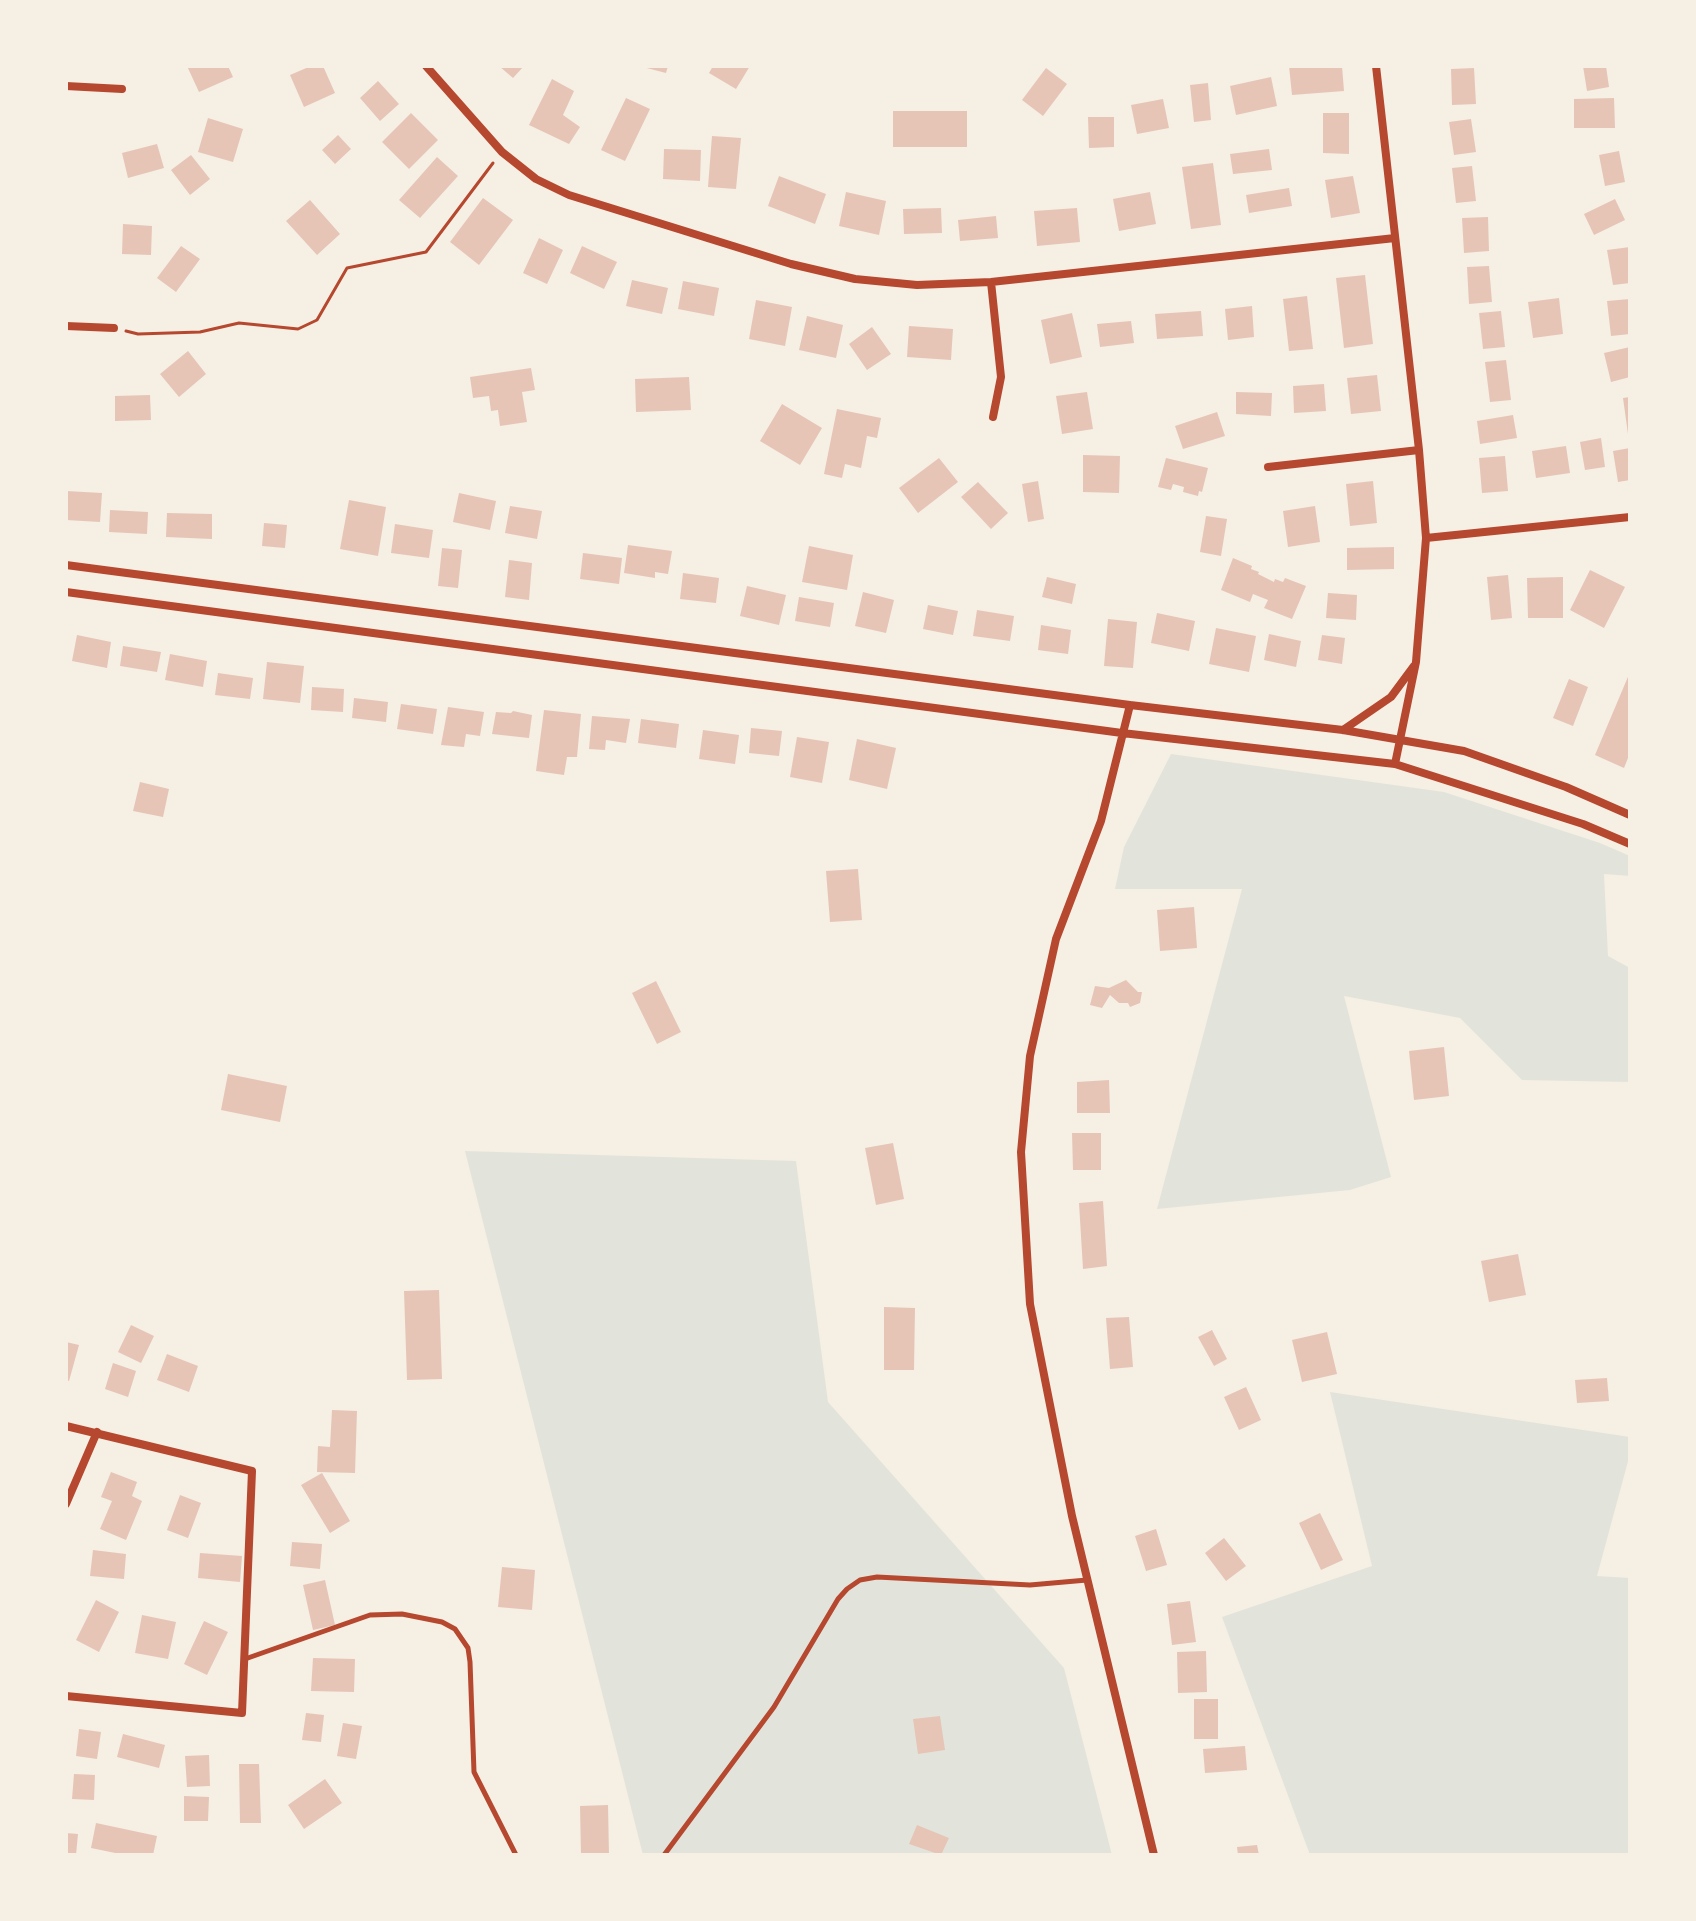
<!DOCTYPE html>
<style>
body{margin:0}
#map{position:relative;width:1696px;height:1921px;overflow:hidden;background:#f6efe4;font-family:Overpass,sans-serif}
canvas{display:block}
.frame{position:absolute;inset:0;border:68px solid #f6efe4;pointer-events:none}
</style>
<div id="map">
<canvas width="1696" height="1921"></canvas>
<div class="frame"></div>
</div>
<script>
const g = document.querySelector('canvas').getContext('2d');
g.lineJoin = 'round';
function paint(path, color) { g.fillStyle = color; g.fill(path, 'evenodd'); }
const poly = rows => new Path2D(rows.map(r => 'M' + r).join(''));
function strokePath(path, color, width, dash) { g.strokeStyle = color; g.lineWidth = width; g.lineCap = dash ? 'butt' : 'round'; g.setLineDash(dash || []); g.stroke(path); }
paint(poly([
 [1171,754,1444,792,1600,843,1630,856,1630,876,1604,874,1608,956,1630,968,1630,1082,1522,1080,1460,1018,1344,996,1391,1177,1350,1190,1157,1209,1242,889,1115,889,1124,847],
 [465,1151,796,1161,828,1402,1064,1668,1112,1855,643,1855],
 [1330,1392,1630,1437,1630,1454,1597,1576,1630,1578,1630,1855,1310,1855,1222,1617,1372,1566]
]), '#e2e4dc');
paint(poly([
 [187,66,228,66,233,77,199,92],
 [311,66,323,66,335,93,304,107,290,75],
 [499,66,524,66,513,78],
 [639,66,668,66,666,73],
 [713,66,750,66,736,89,709,73],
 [1289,66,1342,66,1344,91,1292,95],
 [1583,66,1606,66,1609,87,1587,91],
 [1046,68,1067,84,1043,116,1022,100],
 [1474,68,1476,104,1452,105,1451,69],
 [1271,77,1277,106,1236,115,1230,86],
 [552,79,574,91,563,115,580,127,569,144,529,125],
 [378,81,399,104,380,121,360,98],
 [1208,83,1211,120,1194,122,1190,85],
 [626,98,650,109,625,161,601,150],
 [1614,98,1615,128,1574,128,1574,99],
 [1163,99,1169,128,1137,134,1131,105],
 [893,111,967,111,967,147,893,147],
 [411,113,438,140,409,169,382,142],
 [1323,113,1349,113,1349,154,1323,153],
 [1088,117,1114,117,1114,147,1089,148],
 [208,118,243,129,233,162,198,152],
 [1471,119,1476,152,1454,155,1449,122],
 [338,135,351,149,335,164,322,150],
 [712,136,741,138,736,189,708,187],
 [157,144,164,168,128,178,122,153],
 [664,149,701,150,700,181,663,179],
 [1269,149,1272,170,1233,174,1230,154],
 [1619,151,1625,182,1605,186,1599,155],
 [191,155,210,179,190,195,171,170],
 [437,157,458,176,420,218,399,200],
 [1213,163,1221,225,1191,229,1182,167],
 [1472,166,1476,201,1456,203,1452,168],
 [779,176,826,194,815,224,768,206],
 [1353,176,1360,213,1331,218,1325,180],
 [1289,188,1292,206,1249,213,1246,195],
 [846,192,886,201,879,235,839,226],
 [1150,192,1156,224,1119,231,1113,199],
 [483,198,513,220,479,265,450,242],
 [1615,199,1625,220,1594,235,1584,214],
 [310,200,340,234,317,255,286,221],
 [941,208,942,233,904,234,903,209],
 [1077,208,1080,242,1037,246,1034,211],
 [996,216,998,238,960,241,958,220],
 [1488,217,1489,251,1464,253,1462,218],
 [123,224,152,226,151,255,122,254],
 [539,238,563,250,547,284,523,273],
 [181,246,200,259,176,292,157,278],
 [582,246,617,262,604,289,570,273],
 [1630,247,1630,283,1613,285,1607,250],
 [1489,266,1492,302,1469,304,1467,267],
 [1365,275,1373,344,1344,348,1336,278],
 [632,280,668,288,662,314,626,306],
 [683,281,719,288,714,316,678,309],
 [1307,296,1313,349,1289,351,1283,299],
 [1559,298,1563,334,1533,338,1528,302],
 [1630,299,1630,334,1611,336,1607,301],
 [756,300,792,307,785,346,749,339],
 [1252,306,1254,337,1228,340,1225,309],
 [1201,311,1203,336,1157,339,1155,314],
 [1501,311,1505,347,1483,349,1479,313],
 [1072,313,1082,357,1050,364,1041,320],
 [807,316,843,325,836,358,799,350],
 [1131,321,1134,343,1100,347,1097,324],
 [909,326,953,329,951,360,907,357],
 [872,327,891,354,867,370,849,344],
 [1630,347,1630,377,1611,382,1604,353],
 [188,351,206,374,179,397,160,374],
 [1506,360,1511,400,1490,402,1485,362],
 [531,368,535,390,522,392,527,422,500,426,498,410,491,411,489,396,473,398,470,377],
 [1377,375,1381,411,1351,414,1347,378],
 [689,377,691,410,636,412,635,379],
 [1324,384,1326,411,1294,413,1293,386],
 [1087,392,1093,429,1062,434,1056,396],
 [1236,392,1272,393,1271,416,1236,414],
 [150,395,151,420,115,421,115,396],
 [1630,397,1630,433,1628,434,1623,398],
 [782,404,822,428,800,465,760,441],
 [837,409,881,418,877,438,867,436,861,468,845,464,842,478,824,474],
 [1217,412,1225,436,1183,449,1175,426],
 [1513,415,1517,438,1480,444,1477,421],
 [1601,438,1605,467,1585,470,1580,442],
 [1566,446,1570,473,1536,478,1532,451],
 [1630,448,1630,480,1618,482,1613,451],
 [1083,455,1120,456,1119,493,1083,492],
 [1505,456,1508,491,1482,493,1479,458],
 [939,458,958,482,918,513,899,488],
 [1166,458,1208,468,1202,492,1199,491,1198,496,1183,492,1184,487,1173,484,1171,490,1158,487],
 [1038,481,1044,519,1028,522,1022,484],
 [1373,481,1377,523,1350,526,1346,484],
 [978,482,1008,513,991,529,961,497],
 [66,491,102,493,100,522,66,520],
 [459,493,496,501,490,530,453,522],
 [349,500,386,507,378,556,340,549],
 [510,506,542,511,537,539,505,533],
 [1315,506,1320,542,1288,547,1283,511],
 [110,510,148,512,147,534,109,532],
 [167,513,212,514,212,539,166,537],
 [1206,516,1227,519,1221,556,1200,552],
 [264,523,287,525,285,548,262,546],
 [395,524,433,530,429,558,391,553],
 [628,545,672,551,668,574,655,572,655,578,624,573],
 [809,546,853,555,847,590,802,582],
 [1394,547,1394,569,1347,570,1347,548],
 [442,548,462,550,458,588,438,586],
 [583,553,622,558,619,584,580,579],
 [1233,558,1252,566,1251,569,1259,572,1258,574,1274,582,1275,579,1283,582,1285,578,1306,586,1292,619,1264,608,1268,600,1253,594,1250,602,1221,590],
 [509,560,532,563,529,600,505,597],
 [1590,570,1625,587,1604,628,1570,610],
 [683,573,719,578,716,603,680,599],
 [1508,575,1512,618,1491,620,1487,577],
 [1047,577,1076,584,1072,604,1042,597],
 [1563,577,1563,618,1528,618,1527,578],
 [747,586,786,595,779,625,740,616],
 [863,592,894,600,886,633,855,626],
 [1328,593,1357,595,1356,620,1326,618],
 [799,597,834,603,830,627,795,621],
 [928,605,958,611,953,635,923,629],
 [977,610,1014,616,1010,641,973,636],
 [1157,613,1195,621,1189,651,1151,643],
 [1108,619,1137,622,1133,668,1104,666],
 [1041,625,1071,630,1068,654,1038,650],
 [1216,628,1256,636,1249,672,1209,664],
 [1269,634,1301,641,1296,667,1264,660],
 [77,635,111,642,107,668,72,661],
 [1322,635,1345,638,1342,664,1318,660],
 [123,646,161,652,157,672,120,666],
 [170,654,207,661,203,687,165,680],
 [267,662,304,666,300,703,263,699],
 [1630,672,1630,753,1624,768,1595,755],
 [218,673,253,678,250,699,215,695],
 [1569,679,1588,687,1573,726,1553,718],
 [312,687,344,689,343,712,311,710],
 [354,698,388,702,386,722,352,718],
 [401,704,437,709,433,734,397,729],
 [448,707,484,712,480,736,466,734,464,747,441,745],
 [544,710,581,714,577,757,567,757,564,775,536,771],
 [513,711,532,715,529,738,492,734,496,712,511,713],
 [592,716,630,719,626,743,606,740,605,750,589,749],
 [641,719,679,724,676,748,638,743],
 [751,728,782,731,779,756,749,753],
 [703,730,739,735,735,764,699,759],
 [797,737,829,742,822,783,790,777],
 [857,739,896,748,887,789,849,780],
 [140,782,169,789,163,817,133,811],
 [858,869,862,920,830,922,826,871],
 [1194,907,1197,948,1160,951,1157,910],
 [1126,980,1138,992,1142,992,1140,1003,1130,1007,1128,1003,1119,1003,1110,995,1102,1008,1090,1005,1095,986,1109,988],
 [656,981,681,1032,657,1044,632,993],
 [1444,1047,1449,1096,1414,1100,1409,1051],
 [228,1074,287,1086,280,1122,221,1110],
 [1109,1080,1110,1113,1077,1113,1077,1082],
 [1072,1133,1101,1133,1101,1170,1073,1170],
 [893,1143,904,1199,876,1205,865,1148],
 [1103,1201,1107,1266,1083,1269,1079,1203],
 [1518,1254,1526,1295,1489,1302,1481,1261],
 [439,1290,442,1379,407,1380,404,1291],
 [884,1307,915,1308,914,1370,884,1370],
 [1129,1317,1133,1367,1110,1369,1106,1318],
 [131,1325,154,1336,141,1363,118,1352],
 [1212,1330,1227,1359,1214,1366,1198,1337],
 [1327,1332,1337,1374,1302,1382,1292,1340],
 [66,1342,79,1345,69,1381,66,1380],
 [167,1354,198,1366,189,1392,157,1380],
 [113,1363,136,1371,128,1397,105,1389],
 [1607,1378,1609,1401,1577,1403,1575,1380],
 [1246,1387,1261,1420,1239,1430,1224,1397],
 [332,1410,357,1411,355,1473,317,1472,318,1446,330,1447],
 [111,1472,137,1482,132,1496,142,1501,126,1540,100,1529,112,1501,101,1497],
 [322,1473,350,1521,330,1533,301,1485],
 [180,1495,201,1503,188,1538,167,1530],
 [1320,1513,1343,1560,1321,1570,1299,1523],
 [1156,1529,1167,1565,1146,1571,1135,1536],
 [1224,1538,1246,1566,1226,1581,1205,1553],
 [292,1542,322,1544,320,1569,290,1566],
 [93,1550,126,1554,124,1579,90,1576],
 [200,1553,242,1556,240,1582,198,1578],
 [502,1567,535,1570,532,1610,498,1607],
 [325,1580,335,1625,313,1630,303,1585],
 [96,1600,119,1612,99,1652,76,1640],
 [1190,1601,1196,1642,1172,1645,1167,1604],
 [142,1615,176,1622,168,1659,135,1653],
 [204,1621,228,1632,207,1675,184,1664],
 [1206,1651,1207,1692,1178,1693,1177,1652],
 [313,1658,355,1659,354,1692,311,1691],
 [1194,1699,1218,1699,1218,1739,1194,1739],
 [306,1713,324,1715,321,1742,302,1740],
 [940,1716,945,1750,918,1754,913,1719],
 [343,1723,362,1726,356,1759,337,1756],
 [79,1729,101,1732,97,1759,76,1756],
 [123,1734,165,1745,159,1768,117,1757],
 [1245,1746,1247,1770,1205,1773,1203,1749],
 [209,1755,210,1786,187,1787,185,1756],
 [239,1764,259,1764,261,1823,240,1823],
 [74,1774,95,1775,94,1800,72,1799],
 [325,1779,342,1803,304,1829,288,1805],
 [184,1796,209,1797,208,1821,184,1821],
 [608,1805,609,1855,581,1855,580,1806],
 [96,1823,157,1836,153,1855,125,1855,91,1848],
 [917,1825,949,1838,941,1855,909,1844],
 [66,1833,78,1834,76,1855,66,1855],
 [1257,1845,1259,1855,1238,1855,1237,1847]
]), '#e6c5b7');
strokePath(poly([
 [126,331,138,334,200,332,239,323,298,329,317,320,347,268,426,252,493,163]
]), '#b5482f', 3);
strokePath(poly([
 [245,1659,370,1615,402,1614,442,1622,455,1629,468,1648,470,1662,474,1772,516,1855],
 [664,1855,774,1707,838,1599,847,1589,860,1580,877,1577,1030,1585,1087,1580]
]), '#b5482f', 5);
strokePath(poly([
 [426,66,502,152,536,179,569,195,791,264,855,279,917,285,991,282,1395,238],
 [1376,66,1419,450,1426,538,1416,662,1395,764],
 [66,86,122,89],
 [991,282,1001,377,993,417],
 [66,326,114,328],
 [1268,467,1419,450],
 [1426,538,1630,517],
 [66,565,1130,705,1343,730,1464,751,1566,787,1630,815],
 [66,592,1122,733,1395,764,1583,824,1630,844],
 [1130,705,1101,821,1056,939,1030,1056,1021,1152,1030,1304,1072,1516,1154,1855],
 [1343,730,1391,697,1414,666],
 [66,1426,252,1471,242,1713,66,1696],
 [66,1504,97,1432]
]), '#b5482f', 8);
</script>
